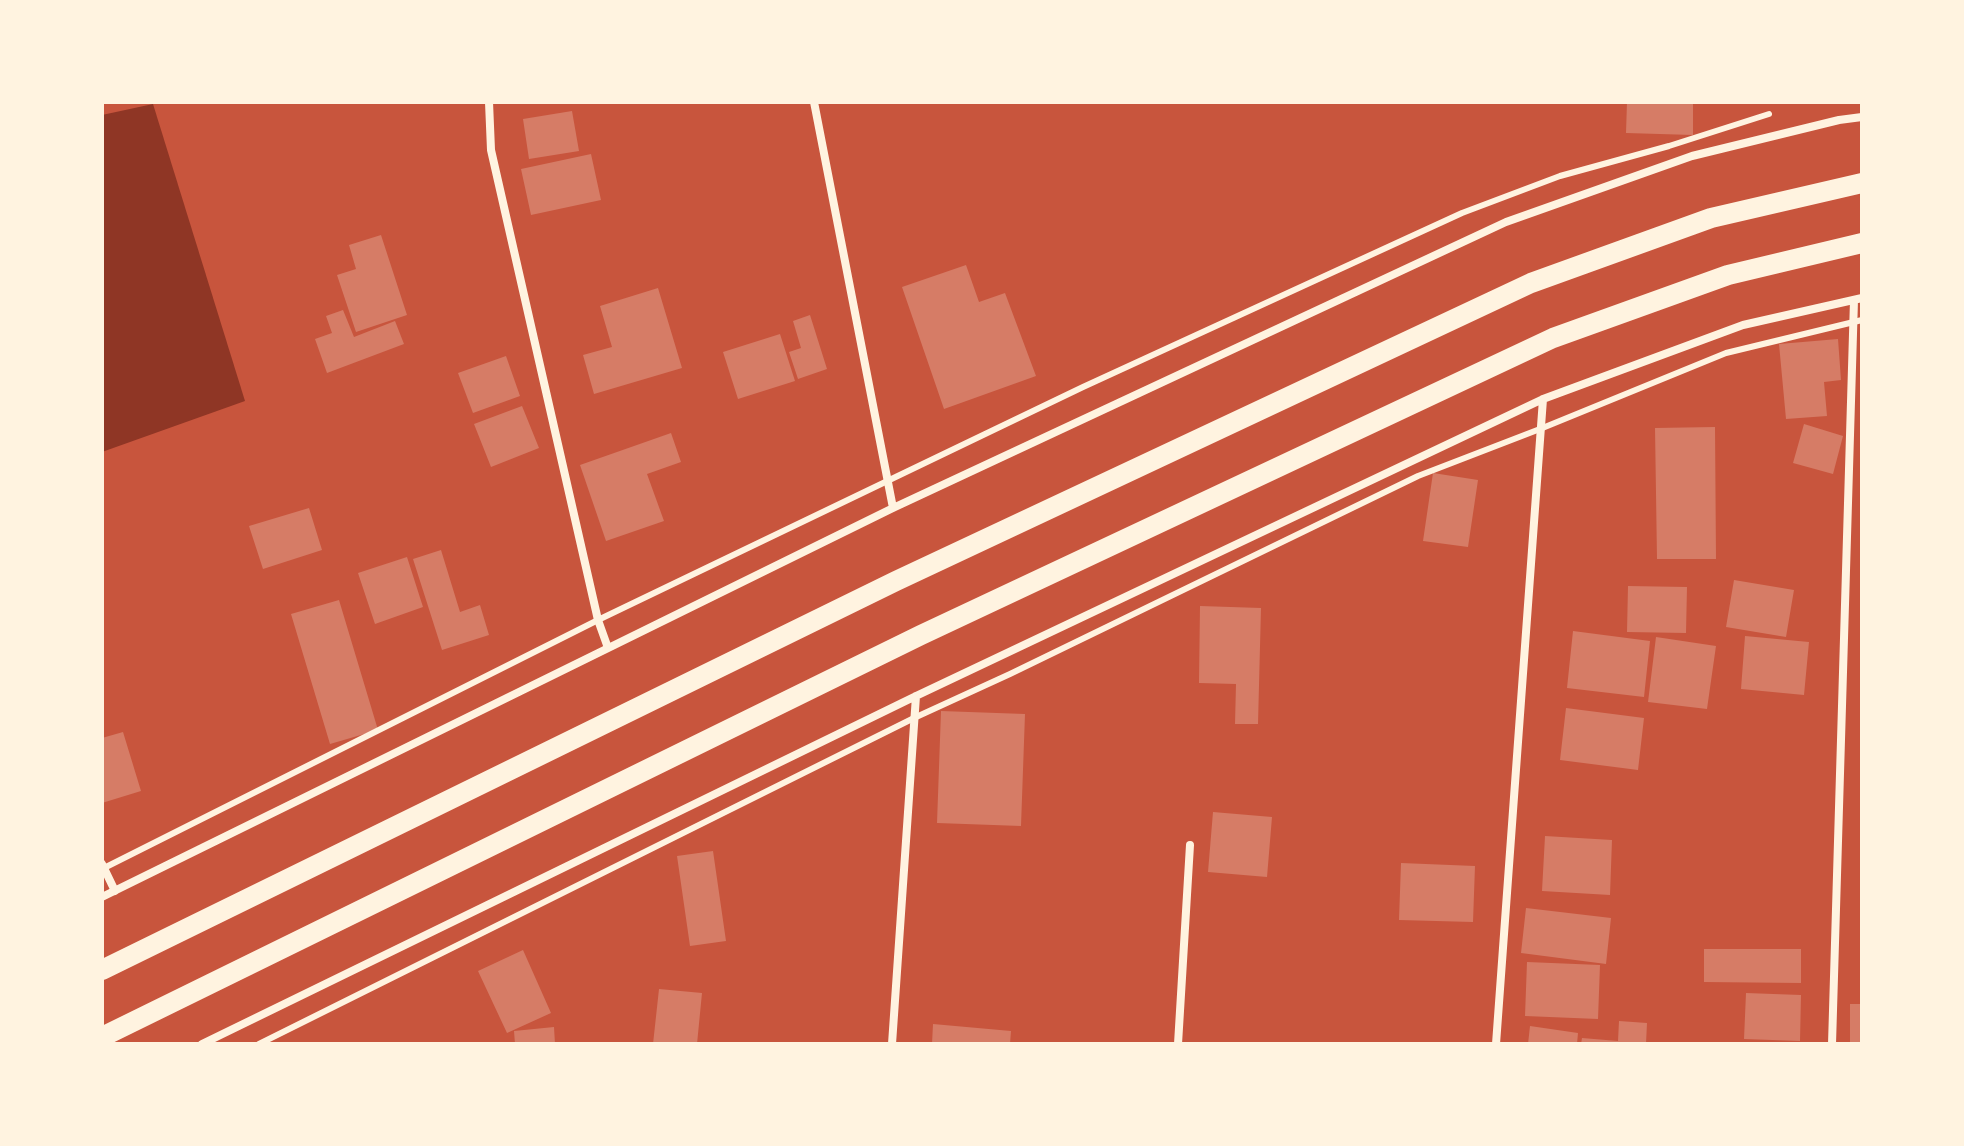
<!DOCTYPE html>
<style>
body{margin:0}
#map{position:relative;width:1964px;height:1146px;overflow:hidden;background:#c8553d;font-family:"Golos Text",sans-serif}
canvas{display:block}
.frame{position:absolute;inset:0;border:104px solid #fff3e0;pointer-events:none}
</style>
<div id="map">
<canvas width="1964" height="1146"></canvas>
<div class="frame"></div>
</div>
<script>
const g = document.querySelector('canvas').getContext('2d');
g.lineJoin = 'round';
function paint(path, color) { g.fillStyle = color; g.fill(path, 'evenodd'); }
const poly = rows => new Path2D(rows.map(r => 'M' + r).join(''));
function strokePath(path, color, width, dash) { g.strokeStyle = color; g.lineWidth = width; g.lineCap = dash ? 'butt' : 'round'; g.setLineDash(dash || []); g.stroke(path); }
paint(poly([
 [153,104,245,401,102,452,102,115]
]), '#8f3625');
paint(poly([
 [1627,102,1693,102,1693,135,1626,133],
 [572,111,579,151,529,159,523,119],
 [591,154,601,200,531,215,521,169],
 [381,235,407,315,356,332,337,275,356,269,349,245],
 [966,265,979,302,1005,293,1036,376,944,409,902,287],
 [658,288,682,368,594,394,583,355,612,347,600,306],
 [343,310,354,337,395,321,404,344,327,373,315,339,332,333,326,316],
 [810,315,827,369,798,379,789,352,801,348,793,321],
 [780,334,795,381,738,399,723,352],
 [1838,339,1841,380,1824,382,1827,416,1786,419,1779,344],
 [506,356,520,396,473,413,458,373],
 [522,406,539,448,491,467,474,424],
 [1804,424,1843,436,1833,474,1793,463],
 [1715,427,1716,559,1657,559,1655,428],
 [671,433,681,462,647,474,664,521,606,541,580,465],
 [1433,473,1478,480,1468,547,1423,541],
 [309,508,322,550,263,569,249,526],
 [441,550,460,612,480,605,489,635,442,650,413,559],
 [407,557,423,607,375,624,358,573],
 [1734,580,1794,590,1786,637,1726,627],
 [1628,586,1687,587,1686,633,1627,632],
 [339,600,378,730,330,744,291,614],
 [1200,606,1261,608,1258,724,1235,724,1236,684,1199,683],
 [1573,631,1650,641,1644,697,1567,688],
 [1745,636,1809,642,1804,695,1741,689],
 [1656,637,1716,646,1707,709,1648,702],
 [1566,708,1644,718,1638,770,1560,760],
 [941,711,1025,714,1021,826,937,823],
 [123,732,141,791,102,803,102,738],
 [1213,812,1272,817,1267,877,1208,872],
 [1545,836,1612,840,1610,895,1542,891],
 [713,851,726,941,690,946,677,856],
 [1401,863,1475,866,1473,922,1399,920],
 [1526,908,1611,918,1606,964,1521,953],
 [1704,949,1801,949,1801,983,1704,982],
 [523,950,551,1013,507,1033,478,971],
 [1527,962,1600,965,1598,1019,1525,1016],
 [659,989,702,993,697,1044,653,1044],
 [1746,993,1801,995,1800,1041,1744,1039],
 [1850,1004,1862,1004,1862,1044,1850,1044],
 [1619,1021,1647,1023,1646,1044,1581,1044,1582,1038,1618,1041],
 [933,1024,1011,1031,1010,1044,932,1044],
 [1530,1026,1578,1033,1577,1044,1528,1044],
 [554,1027,555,1044,515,1044,514,1031]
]), '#d67c66');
strokePath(poly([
 [104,868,598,620,1083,387,1462,213,1560,176,1669,146,1769,114],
 [259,1044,914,718,1010,674,1418,476,1540,429,1726,353,1862,320]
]), '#fff3e0', 6);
strokePath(poly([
 [489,102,491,150,598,620,608,648],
 [814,102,893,508],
 [102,864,115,891],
 [102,897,893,508,1506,222,1692,156,1839,120,1862,117],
 [202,1044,916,696,1543,399,1743,325,1862,298],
 [892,1044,916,696],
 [1178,1044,1190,845],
 [1496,1044,1543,399],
 [1832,1044,1854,300]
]), '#fff3e0', 8);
strokePath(poly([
 [102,970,896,581,1531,283,1711,218,1862,183],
 [102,1037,921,635,1553,338,1728,275,1862,243]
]), '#fff3e0', 20);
</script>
